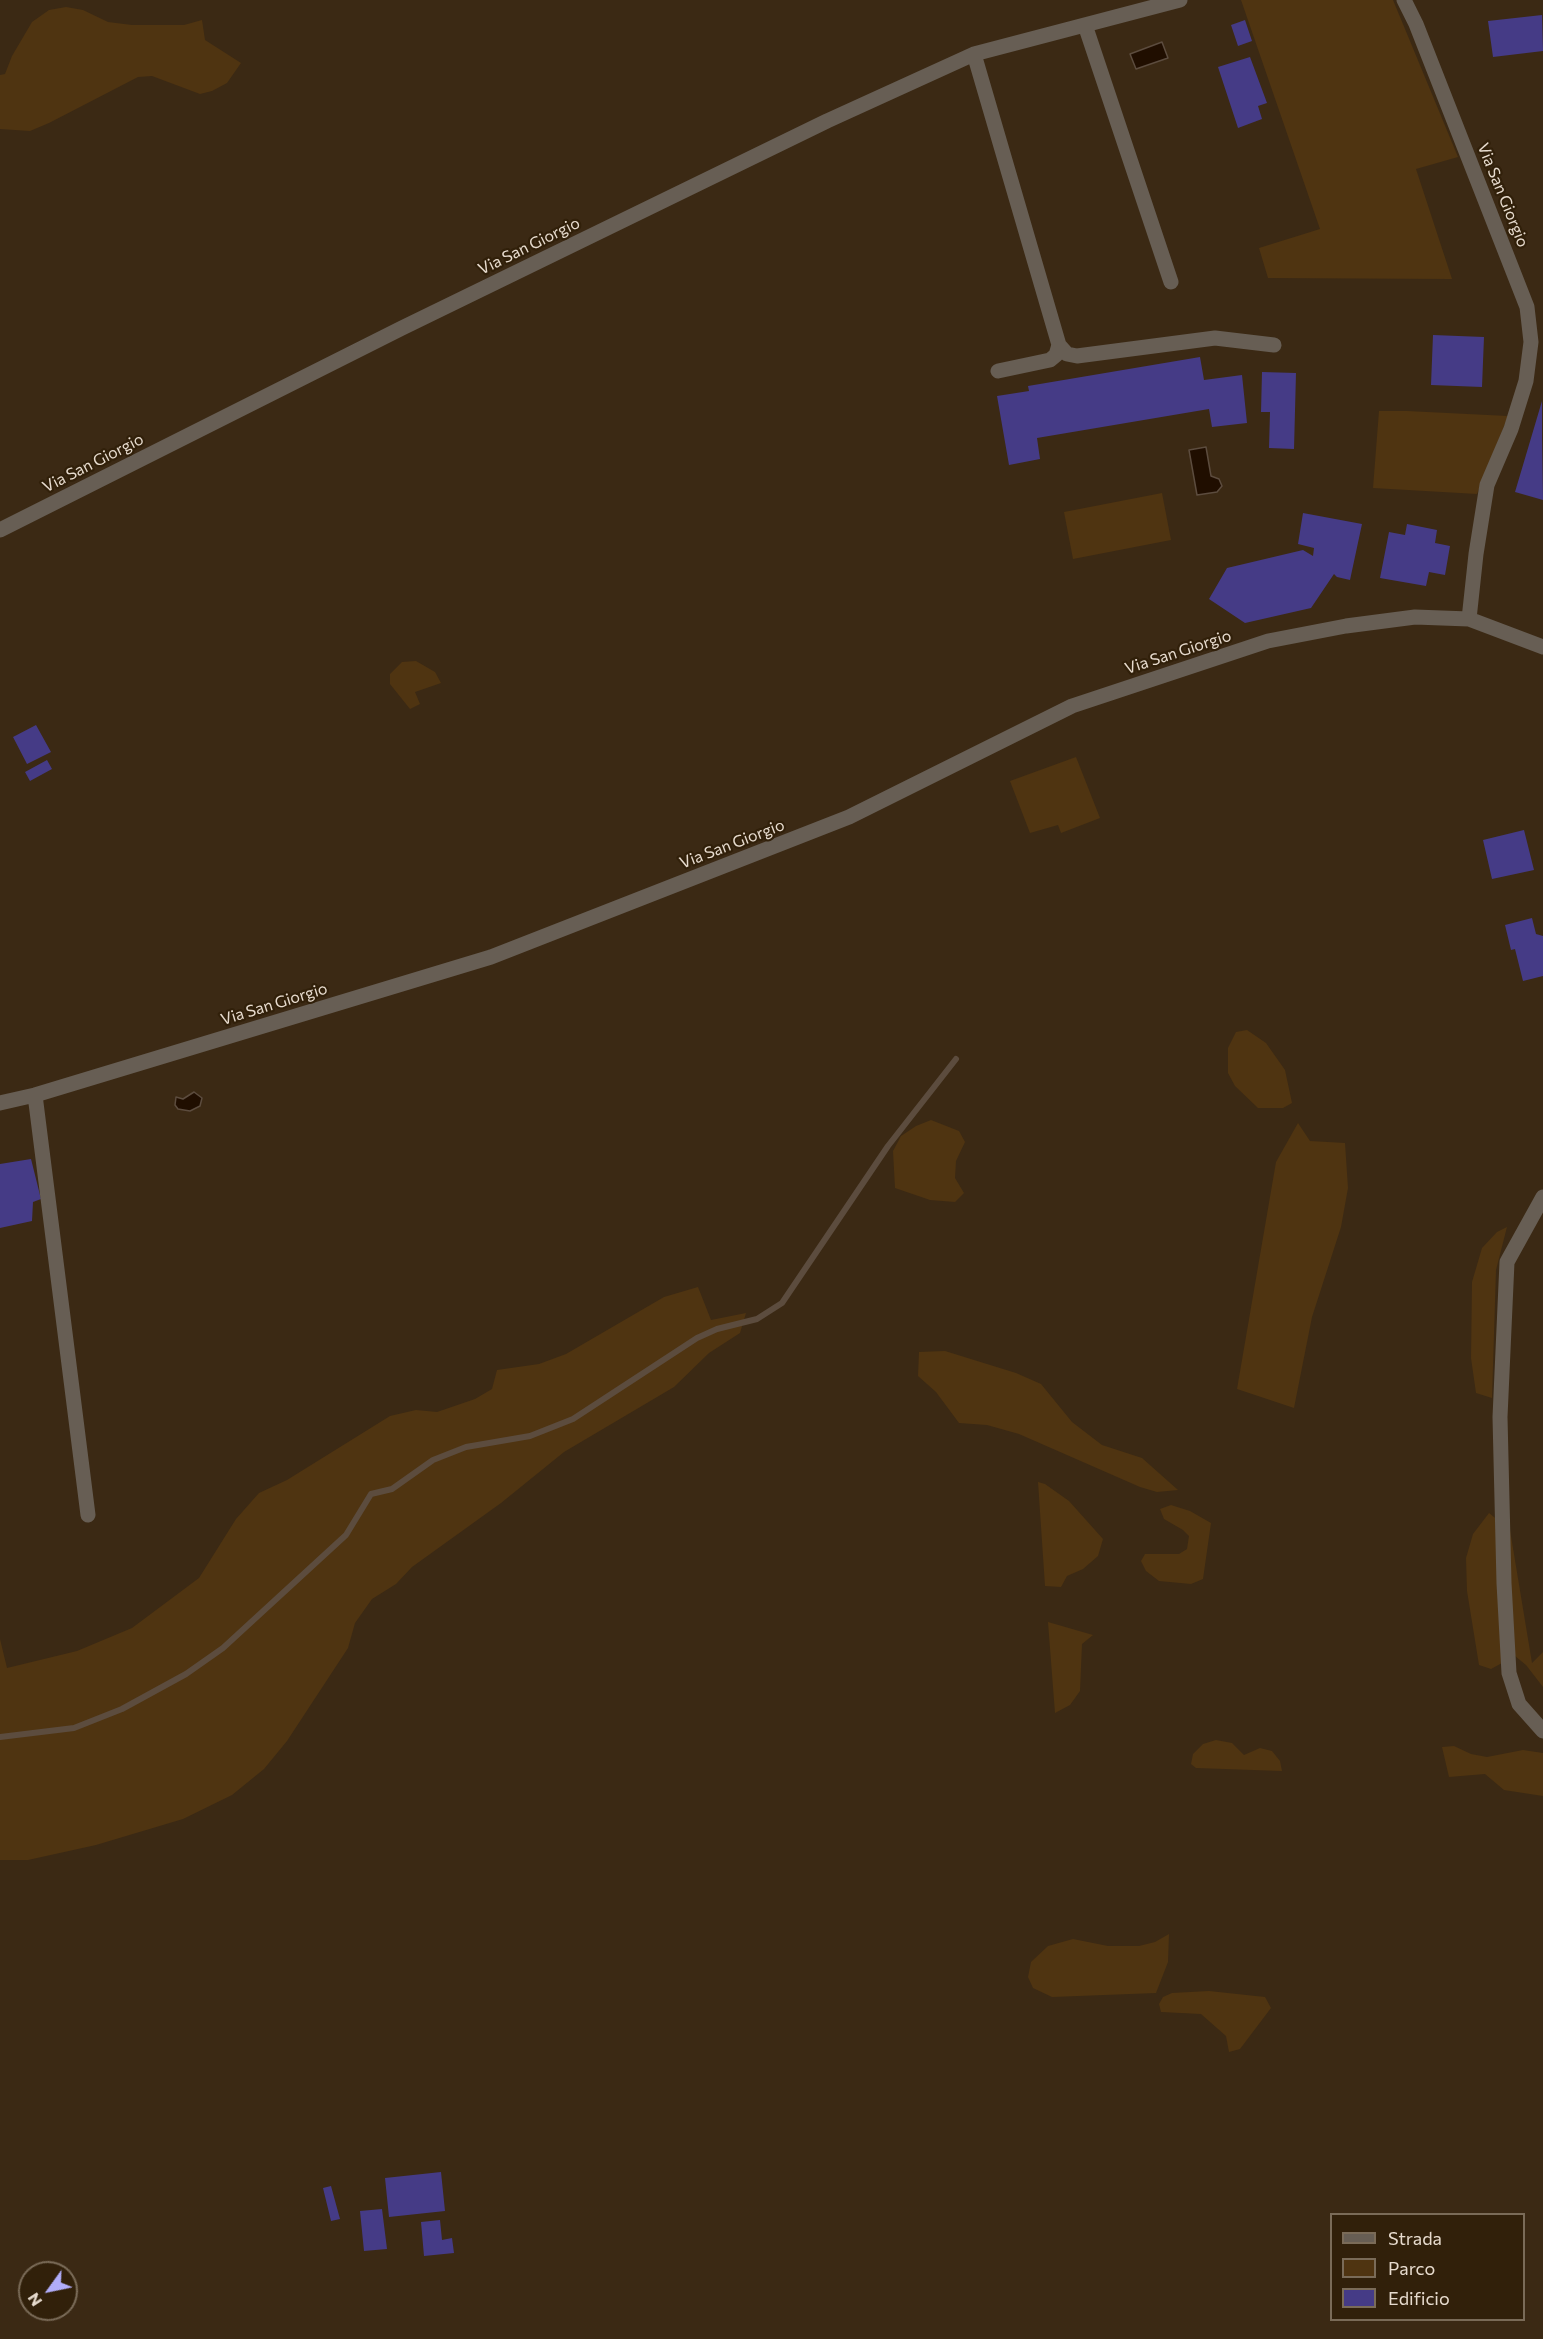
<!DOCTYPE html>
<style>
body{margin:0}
#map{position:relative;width:1543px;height:2339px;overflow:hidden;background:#3b2914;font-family:Commissioner,sans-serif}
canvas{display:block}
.legend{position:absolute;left:1330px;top:2213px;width:195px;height:108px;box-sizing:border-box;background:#31200a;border:2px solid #7a6b58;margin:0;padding:8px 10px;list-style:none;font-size:18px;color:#e7dbce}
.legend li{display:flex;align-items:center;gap:12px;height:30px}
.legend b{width:30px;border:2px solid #7a6b58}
.north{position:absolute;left:18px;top:2261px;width:60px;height:60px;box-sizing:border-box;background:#31200a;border:2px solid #7a6b58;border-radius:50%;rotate:237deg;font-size:16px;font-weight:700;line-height:24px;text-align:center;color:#e7dbce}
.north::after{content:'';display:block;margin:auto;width:21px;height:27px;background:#b1adfa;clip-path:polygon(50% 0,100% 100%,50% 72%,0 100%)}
</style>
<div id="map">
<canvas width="1543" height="2339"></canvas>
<ul class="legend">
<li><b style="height:8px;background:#675e54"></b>Strada</li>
<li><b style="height:16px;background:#4f3411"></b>Parco</li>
<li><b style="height:16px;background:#453b86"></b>Edificio</li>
</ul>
<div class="north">N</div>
</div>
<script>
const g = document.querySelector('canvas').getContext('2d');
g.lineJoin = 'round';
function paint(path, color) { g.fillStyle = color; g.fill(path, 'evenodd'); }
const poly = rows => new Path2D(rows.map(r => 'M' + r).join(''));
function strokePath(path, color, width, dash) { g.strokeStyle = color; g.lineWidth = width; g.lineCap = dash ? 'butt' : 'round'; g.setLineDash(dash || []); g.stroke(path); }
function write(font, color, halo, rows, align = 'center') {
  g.font = font + ' Commissioner,sans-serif'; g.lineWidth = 4.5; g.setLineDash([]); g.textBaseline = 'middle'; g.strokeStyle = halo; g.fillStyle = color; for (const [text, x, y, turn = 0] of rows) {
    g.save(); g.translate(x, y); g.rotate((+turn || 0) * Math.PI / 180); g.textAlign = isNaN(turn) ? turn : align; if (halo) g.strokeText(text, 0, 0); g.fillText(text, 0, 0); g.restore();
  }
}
paint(poly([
 [1241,0,1393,0,1458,157,1416,169,1452,279,1268,278,1259,248,1320,229],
 [66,7,83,10,108,22,132,25,184,25,202,20,205,40,241,63,227,83,212,91,200,94,152,76,138,77,49,123,30,131,0,129,0,75,5,74,12,56,32,22,49,10],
 [1379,411,1407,411,1508,416,1477,494,1373,488],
 [1162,493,1171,540,1073,559,1064,512],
 [416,661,435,672,441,683,415,692,420,704,410,709,390,684,390,674,402,662],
 [1076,757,1100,818,1061,833,1058,825,1030,833,1010,781],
 [1247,1030,1266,1043,1285,1070,1292,1103,1283,1108,1258,1108,1235,1086,1228,1073,1228,1048,1236,1032],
 [931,1120,959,1131,965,1142,956,1161,955,1178,964,1193,955,1202,930,1200,895,1188,893,1151,901,1136,916,1126],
 [1298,1123,1310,1141,1345,1143,1348,1188,1341,1227,1312,1317,1294,1408,1237,1389,1276,1162],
 [1507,1227,1496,1270,1492,1398,1476,1393,1471,1358,1472,1282,1482,1248,1497,1232],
 [698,1287,711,1320,746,1313,740,1333,709,1353,674,1387,564,1452,501,1503,412,1567,396,1584,372,1599,355,1623,348,1648,287,1741,264,1769,232,1795,183,1819,96,1845,28,1860,0,1860,0,1639,7,1668,77,1651,132,1628,199,1578,236,1519,259,1493,287,1480,390,1416,416,1410,437,1412,475,1399,492,1389,497,1370,539,1364,566,1354,664,1297],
 [945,1351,1016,1373,1041,1384,1072,1422,1102,1445,1142,1458,1178,1490,1157,1492,1140,1487,1019,1434,987,1425,959,1423,936,1392,918,1376,919,1352],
 [1038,1482,1045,1484,1069,1501,1103,1539,1098,1556,1083,1569,1067,1576,1061,1587,1045,1586],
 [1171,1505,1190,1511,1211,1523,1203,1579,1191,1584,1159,1581,1146,1571,1141,1561,1145,1554,1179,1554,1187,1549,1189,1536,1183,1530,1164,1519,1160,1509],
 [1489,1513,1510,1530,1532,1663,1543,1652,1543,1687,1526,1665,1515,1656,1491,1669,1479,1665,1467,1591,1466,1558,1473,1534],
 [1048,1622,1093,1635,1082,1644,1080,1691,1070,1705,1055,1713],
 [1216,1740,1232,1743,1244,1755,1260,1748,1272,1751,1280,1761,1282,1771,1196,1768,1191,1764,1193,1754,1203,1744],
 [1454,1746,1471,1754,1487,1757,1523,1750,1543,1753,1543,1796,1504,1790,1485,1774,1449,1777,1442,1747],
 [1169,1934,1168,1962,1156,1993,1052,1997,1033,1988,1028,1977,1031,1962,1048,1946,1073,1939,1108,1946,1139,1946,1155,1942],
 [1209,1991,1265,1997,1271,2008,1240,2049,1229,2052,1226,2036,1201,2014,1161,2012,1159,2004,1163,1997,1172,1993]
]), '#4f3411');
const water = poly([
 [1162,42,1168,58,1136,69,1130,54,1162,42],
 [1206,447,1211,476,1219,479,1222,486,1217,492,1197,495,1189,450,1206,447],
 [194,1092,202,1098,200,1106,190,1111,178,1109,175,1105,176,1097,183,1099,194,1092]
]);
paint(water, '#200e00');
strokePath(water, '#5c4c3e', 1.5);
strokePath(poly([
 [0,1737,74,1728,122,1709,186,1674,223,1648,346,1535,371,1494,392,1489,433,1460,466,1447,530,1436,573,1419,697,1338,717,1329,757,1319,782,1303,888,1146,956,1059]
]), '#5c4c3e', 6);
paint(poly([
 [1542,15,1543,51,1493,57,1488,21],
 [1245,20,1252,41,1238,46,1231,25],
 [1250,57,1267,103,1258,106,1262,119,1238,128,1218,67],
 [1433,335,1484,337,1482,387,1431,385],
 [1200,357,1204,380,1242,375,1247,423,1212,427,1209,409,1037,438,1040,459,1009,465,997,396,1029,391,1028,386],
 [1262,372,1296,373,1294,449,1269,448,1270,412,1261,412],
 [1542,401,1542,437,1543,500,1515,492],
 [1303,513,1362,524,1350,580,1337,577,1334,574,1311,608,1245,623,1209,599,1227,568,1303,550,1313,556,1314,548,1298,544],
 [1407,524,1437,530,1435,543,1450,546,1445,575,1429,572,1426,586,1380,578,1389,532,1405,535],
 [36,725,51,752,27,764,13,737],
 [47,760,52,769,30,781,25,772],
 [1524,830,1534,870,1492,879,1483,840],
 [1532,918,1536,934,1543,936,1543,976,1523,981,1515,949,1511,950,1505,925],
 [31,1159,41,1199,33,1202,32,1221,0,1228,0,1164],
 [441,2172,445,2211,389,2217,385,2178],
 [331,2186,340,2219,331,2221,323,2188],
 [382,2209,387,2249,364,2251,360,2211],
 [440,2220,442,2240,452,2238,454,2253,424,2256,421,2222]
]), '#453b86');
strokePath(poly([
 [1404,0,1416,24,1527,307,1531,342,1526,381,1511,429,1487,485,1476,554,1469,619],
 [1085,25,1171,282],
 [974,54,1059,345,1067,354,1077,356,1215,338,1274,345],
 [998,371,1050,360,1056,355,1059,345],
 [0,530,402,328,827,121,974,54,1180,0],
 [35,1095,88,1515],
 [0,1103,35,1095,491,957,849,817,1072,706,1268,641,1346,626,1415,617,1469,619,1543,647],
 [1543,1197,1507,1262,1500,1417,1504,1583,1509,1673,1519,1704,1543,1731]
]), '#675e54', 15);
write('16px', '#e7dbce', '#31200a', [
 ["Via San Giorgio",1503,195,68],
 ["Via San Giorgio",529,246,-26],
 ["Via San Giorgio",93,463,-27],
 ["Via San Giorgio",1178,652,-18],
 ["Via San Giorgio",732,844,-21],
 ["Via San Giorgio",274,1004,-17]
]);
</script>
